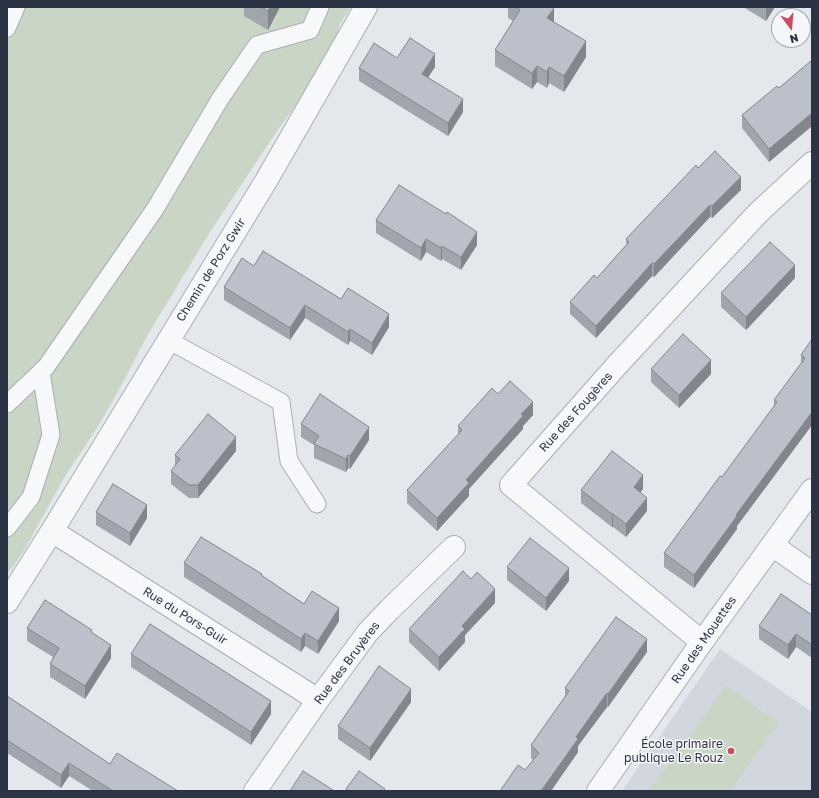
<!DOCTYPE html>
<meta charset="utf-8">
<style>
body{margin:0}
#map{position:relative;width:819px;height:798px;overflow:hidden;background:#e4e7ec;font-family:"Golos Text",sans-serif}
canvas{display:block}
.frame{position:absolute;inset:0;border:8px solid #2b3445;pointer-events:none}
.north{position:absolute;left:771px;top:8px;width:40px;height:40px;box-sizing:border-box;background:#f4f6f9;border:1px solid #a4a8b1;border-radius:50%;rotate:164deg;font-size:11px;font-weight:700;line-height:16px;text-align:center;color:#2b3445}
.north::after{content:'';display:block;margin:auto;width:14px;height:18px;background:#d1495b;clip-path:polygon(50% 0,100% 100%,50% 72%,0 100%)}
</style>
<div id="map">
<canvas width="819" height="798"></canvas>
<div class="frame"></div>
<div class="north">N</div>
</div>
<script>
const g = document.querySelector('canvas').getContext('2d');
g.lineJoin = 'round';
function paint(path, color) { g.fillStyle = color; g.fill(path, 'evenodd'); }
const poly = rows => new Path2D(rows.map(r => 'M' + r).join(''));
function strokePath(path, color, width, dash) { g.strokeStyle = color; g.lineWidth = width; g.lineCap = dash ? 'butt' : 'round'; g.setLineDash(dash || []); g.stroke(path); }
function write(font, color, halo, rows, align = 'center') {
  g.font = font + ' "Golos Text",sans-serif'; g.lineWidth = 3; g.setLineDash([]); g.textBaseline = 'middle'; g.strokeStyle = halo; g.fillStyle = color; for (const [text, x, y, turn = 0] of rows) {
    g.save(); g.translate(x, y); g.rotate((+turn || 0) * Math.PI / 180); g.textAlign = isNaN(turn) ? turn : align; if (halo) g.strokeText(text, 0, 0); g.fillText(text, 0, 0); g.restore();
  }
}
paint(poly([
 [720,649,812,712,812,791,622,791]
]), '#d2d6de');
paint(poly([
 [7,7,351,7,340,24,331,56,275,134,210,232,147,336,120,388,99,425,64,478,26,547,15,564,7,573],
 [726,685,779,723,730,791,651,791,650,790]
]), '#c9d6c5');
const service = poly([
 [7,28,16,7],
 [168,340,281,402,289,461,317,504],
 [7,404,46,367,155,209,220,99,257,45,310,30,320,7],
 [7,528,31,497,51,435,41,372]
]);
const minor = poly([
 [52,531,318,700],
 [772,545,812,573],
 [7,602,52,531,266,181,366,7],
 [702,642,511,485,618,364,758,213,812,163],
 [255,791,318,700,368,632,389,610,454,547],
 [598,791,702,642,812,490]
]);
strokePath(service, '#a9aeb7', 19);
strokePath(minor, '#a9aeb7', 24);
strokePath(service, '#f7f8fa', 17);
strokePath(minor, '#f7f8fa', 22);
paint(poly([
 [244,7,280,7,268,30,244,16],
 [508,7,553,7,554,22,586,57,564,92,549,83,547,88,537,82,532,89,495,66,495,50,513,21,508,18],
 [743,7,775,7,766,21],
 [397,58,435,67,428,77,463,112,448,136,359,81,359,68],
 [812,60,812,126,769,162,742,128,742,115,779,88],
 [698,168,741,190,712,218,710,217,654,277,652,276,596,338,570,314,570,302,597,278,626,245,626,239],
 [376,220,477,245,461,270,442,259,441,261,426,252,421,261,376,233],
 [254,266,341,299,389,327,372,355,350,341,348,345,305,318,290,340,224,300,224,287],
 [795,278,746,330,721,307,721,293],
 [812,339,812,425,737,526,737,529,694,588,664,567,664,553,722,477,774,407,774,400,801,364,801,355],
 [651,369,711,374,679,408,651,382],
 [498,394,533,415,523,426,523,429,469,489,469,496,437,531,407,503,407,490,458,435,458,426],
 [301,424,369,440,350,469,348,468,346,472,314,458,314,445,301,437],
 [236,451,198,498,189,498,171,484,171,471,175,466,175,455],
 [643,489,640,492,647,511,626,537,613,527,612,527,581,503,581,490],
 [96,512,147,518,130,546,96,525],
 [184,563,262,576,304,604,339,621,318,654,305,646,301,652,184,577],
 [507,567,569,581,546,611,507,580],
 [495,603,465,635,465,642,439,671,409,642,409,629],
 [812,615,812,658,796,647,788,659,759,639,759,626],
 [27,628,92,633,111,658,85,699,50,677,50,664,53,657,27,641],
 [647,652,608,707,607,707,578,746,578,752,551,791,525,770,533,760,531,758,531,745,565,697,565,688],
 [131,654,271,714,251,745,131,667],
 [7,696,110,764,178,791,93,791,69,776,61,788,7,753],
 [411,702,370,761,338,739,338,726]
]), '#a1a5ae');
paint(poly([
 [270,7,280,7,268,30,268,11],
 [767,7,775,7,766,21,766,8],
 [554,8,554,24,547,18],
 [586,41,586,57,564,92,564,76],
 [435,54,435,67,422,87,422,74],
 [537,66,537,82,532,89,532,73],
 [549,67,549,83,547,88,547,72],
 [463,99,463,112,448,136,448,123],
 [812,113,812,126,769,162,769,149],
 [741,177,741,190,712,218,712,206],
 [710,205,710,217,654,277,654,264],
 [477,232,477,245,461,270,461,257],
 [426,239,426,252,421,261,421,248],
 [442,246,442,259,441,261,441,248],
 [652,263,652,276,596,338,596,326],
 [795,265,795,278,746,330,746,317],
 [305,305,305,318,290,340,290,328],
 [389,314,389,327,372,355,372,343],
 [350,329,350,341,348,345,348,332],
 [711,360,711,374,679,408,679,395],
 [533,402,533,415,523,426,523,429,469,489,469,496,437,531,437,518,466,480,521,414],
 [812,412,812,425,737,526,737,529,694,588,694,575,736,515],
 [369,427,369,440,350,469,350,456],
 [236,437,236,451,198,498,198,485],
 [348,455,348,468,346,472,346,459],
 [643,475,643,489,634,500,634,487],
 [647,498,647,511,626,537,626,524],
 [147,505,147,518,130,546,130,533],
 [612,514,613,514,613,527,612,527],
 [569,568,569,581,546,611,546,598],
 [495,589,495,603,465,635,465,642,439,671,439,657,462,626],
 [339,608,339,621,318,654,318,641],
 [305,633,305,646,301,652,301,639],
 [796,634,796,647,788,659,788,645],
 [647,639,647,652,608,707,608,694],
 [111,645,111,658,85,699,85,686],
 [411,689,411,702,370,761,370,748],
 [607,693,607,707,578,746,578,752,551,791,541,791,576,737],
 [271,701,271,714,251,745,251,732],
 [69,763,69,776,61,788,61,775]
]), '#83868d');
const building = poly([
 [261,7,270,7,268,11,261,7],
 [516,7,553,7,554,8,547,18,586,41,564,76,549,67,547,72,537,66,532,73,495,50,520,10,516,7],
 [410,38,435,54,422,74,463,99,448,123,359,68,374,43,397,58,410,38],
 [812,60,812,113,769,149,742,115,777,86,779,88,812,60],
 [715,151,741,177,712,206,710,205,654,264,652,263,596,326,570,302,594,275,597,278,629,242,626,239,696,165,698,168,715,151],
 [399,185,446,214,447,212,477,232,461,257,442,246,441,248,426,239,421,248,376,220,399,185],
 [770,242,795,265,746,317,721,293,770,242],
 [263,251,341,299,348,288,389,314,372,343,350,329,348,332,305,305,290,328,224,287,242,258,254,266,263,251],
 [683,334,711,360,679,395,651,369,683,334],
 [812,339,812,412,736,515,737,516,694,575,664,553,720,476,722,477,777,402,774,400,805,358,801,355,812,339],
 [510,381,533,402,521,414,523,416,466,480,469,483,437,518,407,490,462,430,458,426,492,388,498,394,510,381],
 [320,394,369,427,350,456,348,455,346,459,314,444,319,436,301,424,320,394],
 [208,414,236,437,198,485,189,485,171,471,180,459,175,455,208,414],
 [612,451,643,475,634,487,647,498,626,524,613,514,612,514,581,490,612,451],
 [113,484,147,505,130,533,96,512,113,484],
 [201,537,262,574,261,575,304,604,312,591,339,608,318,641,305,633,301,639,184,563,201,537],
 [530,538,569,568,546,598,507,567,530,538],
 [463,571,471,579,477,572,495,589,462,626,465,629,439,657,409,629,463,571],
 [781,594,812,615,812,645,796,634,788,645,759,626,781,594],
 [45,600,92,630,91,632,111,645,85,686,50,664,59,648,27,628,45,600],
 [616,617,647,639,608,694,607,693,576,737,578,739,541,791,500,791,518,765,525,770,539,753,531,745,569,691,565,688,616,617],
 [150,624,271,701,251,732,131,654,150,624],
 [379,666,411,689,370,748,338,726,379,666],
 [7,696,110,764,117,753,178,791,113,791,69,763,61,775,7,740,7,696],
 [303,771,333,790,333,791,290,791,303,771],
 [359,771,385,789,384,791,349,791,346,789,359,771]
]);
paint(building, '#bbc0ca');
strokePath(building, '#83868d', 1);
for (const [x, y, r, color] of [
 [731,751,4,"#d1495b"]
]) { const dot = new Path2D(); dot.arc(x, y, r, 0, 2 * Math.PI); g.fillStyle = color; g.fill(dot); strokePath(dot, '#f4f6f9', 1.5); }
write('12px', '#2b3445', '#f4f6f9', [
 ["Chemin de Porz Gwir",211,270,-58],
 ["Rue des Fougères",576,412,-48],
 ["Rue du Pors-Guir",185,616,32],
 ["Rue des Mouettes",704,640,-55],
 ["Rue des Bruyères",347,663,-53]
]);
write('12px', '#2b3445', '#f4f6f9', [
 ["École primaire",723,744],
 ["publique Le Rouz",723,758]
], 'right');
</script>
